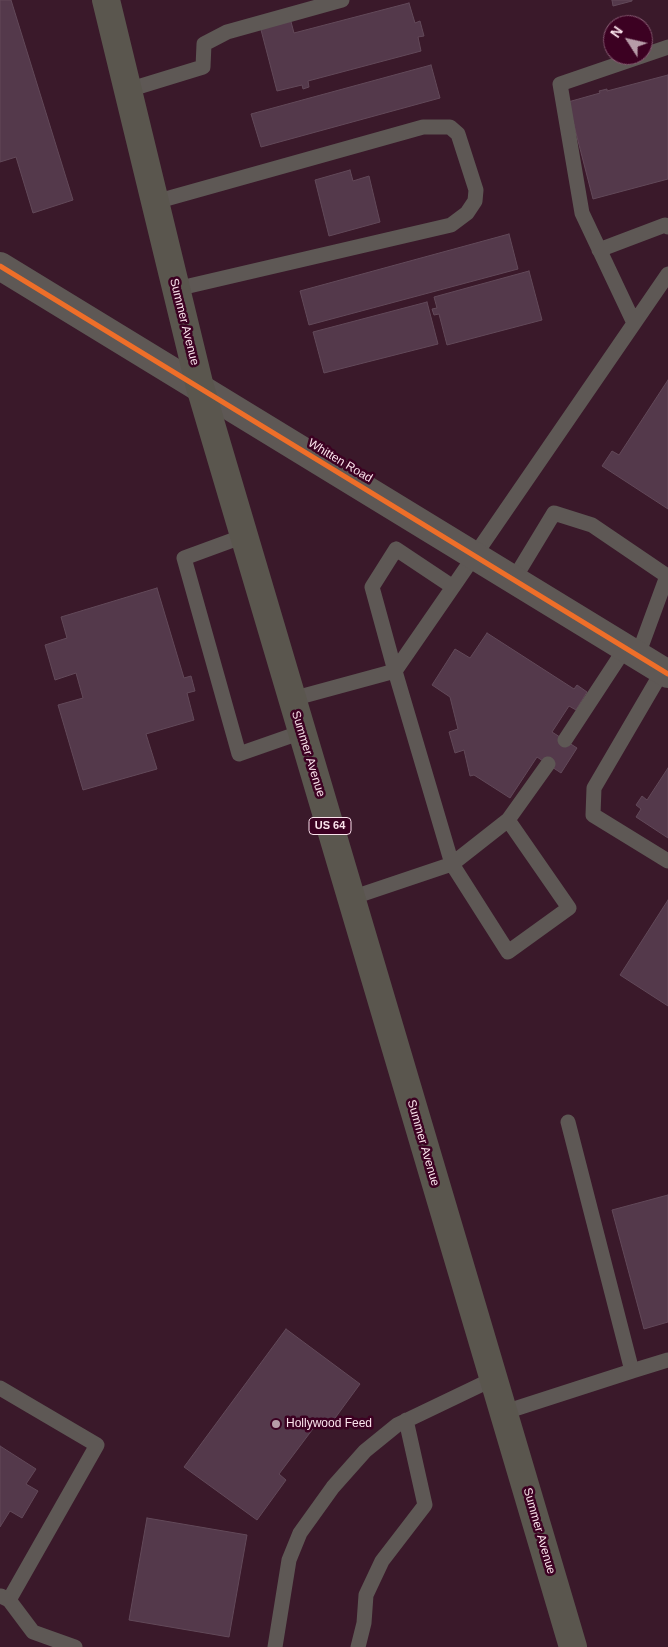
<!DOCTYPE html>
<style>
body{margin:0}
#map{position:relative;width:668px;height:1647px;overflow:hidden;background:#3a192a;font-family:Helvetica,sans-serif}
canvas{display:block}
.north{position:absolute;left:603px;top:15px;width:50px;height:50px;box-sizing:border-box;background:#3c0122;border:1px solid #885b73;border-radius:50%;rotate:305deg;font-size:14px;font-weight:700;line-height:20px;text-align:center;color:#fbe3ec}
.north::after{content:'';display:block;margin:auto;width:18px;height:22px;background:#b79ca8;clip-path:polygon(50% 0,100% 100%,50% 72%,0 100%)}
</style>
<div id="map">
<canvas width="668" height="1647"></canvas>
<div class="north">N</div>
</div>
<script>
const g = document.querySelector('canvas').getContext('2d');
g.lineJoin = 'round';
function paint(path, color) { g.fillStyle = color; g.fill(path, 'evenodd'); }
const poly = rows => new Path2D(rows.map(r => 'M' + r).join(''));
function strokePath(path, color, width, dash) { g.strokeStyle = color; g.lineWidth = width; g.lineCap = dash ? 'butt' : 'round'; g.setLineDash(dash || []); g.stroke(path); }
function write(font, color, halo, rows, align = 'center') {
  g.font = font + ' Helvetica,sans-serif'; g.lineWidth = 5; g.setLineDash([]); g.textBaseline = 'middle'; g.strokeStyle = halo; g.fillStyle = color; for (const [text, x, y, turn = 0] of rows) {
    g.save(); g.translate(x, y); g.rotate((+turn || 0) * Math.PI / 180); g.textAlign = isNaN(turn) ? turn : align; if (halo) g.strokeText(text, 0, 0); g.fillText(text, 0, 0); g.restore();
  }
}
const building = poly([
 [0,0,11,0,73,200,33,213,16,157,0,162,0,0],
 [612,0,632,0,632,1,613,6,612,0],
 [409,3,415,23,420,21,424,36,418,37,421,51,308,81,309,87,303,89,302,85,277,91,260,26,290,18,294,33,409,3],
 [431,65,440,98,261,147,251,114,431,65],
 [668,75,668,179,593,199,568,102,600,93,599,91,607,89,607,91,668,75],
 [350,170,353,181,369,176,380,222,329,236,315,180,350,170],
 [509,234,518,269,309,325,300,291,509,234],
 [529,271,542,320,447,345,439,314,434,315,432,309,437,308,434,297,529,271],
 [427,302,438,344,324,373,313,332,427,302],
 [668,380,668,509,602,466,612,451,619,455,668,380],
 [157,588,184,678,191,676,195,691,187,693,194,720,146,734,157,769,83,790,58,705,83,698,76,673,55,680,45,645,67,638,61,617,157,588],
 [487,633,574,689,577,685,587,692,576,710,569,706,552,732,577,748,561,773,537,757,510,798,474,775,470,776,464,750,455,753,449,732,458,729,450,697,432,685,455,649,470,658,487,633],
 [668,768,668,838,636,817,641,809,636,805,642,796,647,800,668,768],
 [668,900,668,1006,620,975,668,900],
 [668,1195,668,1322,644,1329,612,1210,668,1195],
 [286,1329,360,1384,330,1425,321,1418,279,1474,286,1480,257,1520,184,1467,286,1329],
 [0,1446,36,1469,26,1484,38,1491,22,1518,10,1511,0,1527,0,1446],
 [147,1518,247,1535,229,1637,129,1620,147,1518]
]);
paint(building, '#54394b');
strokePath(building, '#624959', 1);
strokePath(poly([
 [128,90,203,67,204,44,227,32,342,0],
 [155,202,423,127,450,127,458,134,476,190,475,201,467,213,451,225,176,289],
 [599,250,665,225,668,227],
 [634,323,582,213,560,84,668,47],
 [244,536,184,558,239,754,302,732],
 [396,549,453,587,395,671,372,587,396,549],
 [514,579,554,513,592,525,667,576,638,655],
 [453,587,668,274],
 [663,670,594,788,593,815,668,861],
 [292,699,395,671,452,864,351,898],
 [565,740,626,647],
 [508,820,569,908,508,952,452,864,508,820],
 [508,820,548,764],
 [632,1371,668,1360],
 [0,1388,97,1445,9,1600],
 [505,1412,632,1371,568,1122],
 [1,1596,9,1600,33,1632,75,1647],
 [275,1647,289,1560,300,1533,333,1487,365,1451,397,1425,493,1379],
 [358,1647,364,1623,366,1595,382,1561,425,1505,406,1420]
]), '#5e5855', 15);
strokePath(poly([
 [0,266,668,674]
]), '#5e5855', 28);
strokePath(poly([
 [106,0,200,387,573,1647]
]), '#5a564e', 28);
strokePath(poly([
 [0,266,668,674]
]), '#ee6e29', 5);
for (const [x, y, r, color] of [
 [276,1424,5,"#b79ca8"]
]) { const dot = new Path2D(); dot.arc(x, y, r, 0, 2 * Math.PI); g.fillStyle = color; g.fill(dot); strokePath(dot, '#3c0122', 2); }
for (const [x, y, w] of [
 [330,826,42]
]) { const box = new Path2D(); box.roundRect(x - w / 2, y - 8.5, w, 17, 4); g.fillStyle = '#3c0122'; g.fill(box); strokePath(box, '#fbe3ec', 1); }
write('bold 11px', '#fbe3ec', null, [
 ["US 64",330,826]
]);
write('12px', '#fbe3ec', '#3c0122', [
 ["Summer Avenue",184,322,76],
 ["Whitten Road",340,461,31],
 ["Summer Avenue",308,754,73],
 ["Summer Avenue",423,1143,74],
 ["Summer Avenue",539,1531,74]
]);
write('12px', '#fbe3ec', '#3c0122', [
 ["Hollywood Feed",286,1424]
], 'left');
</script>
